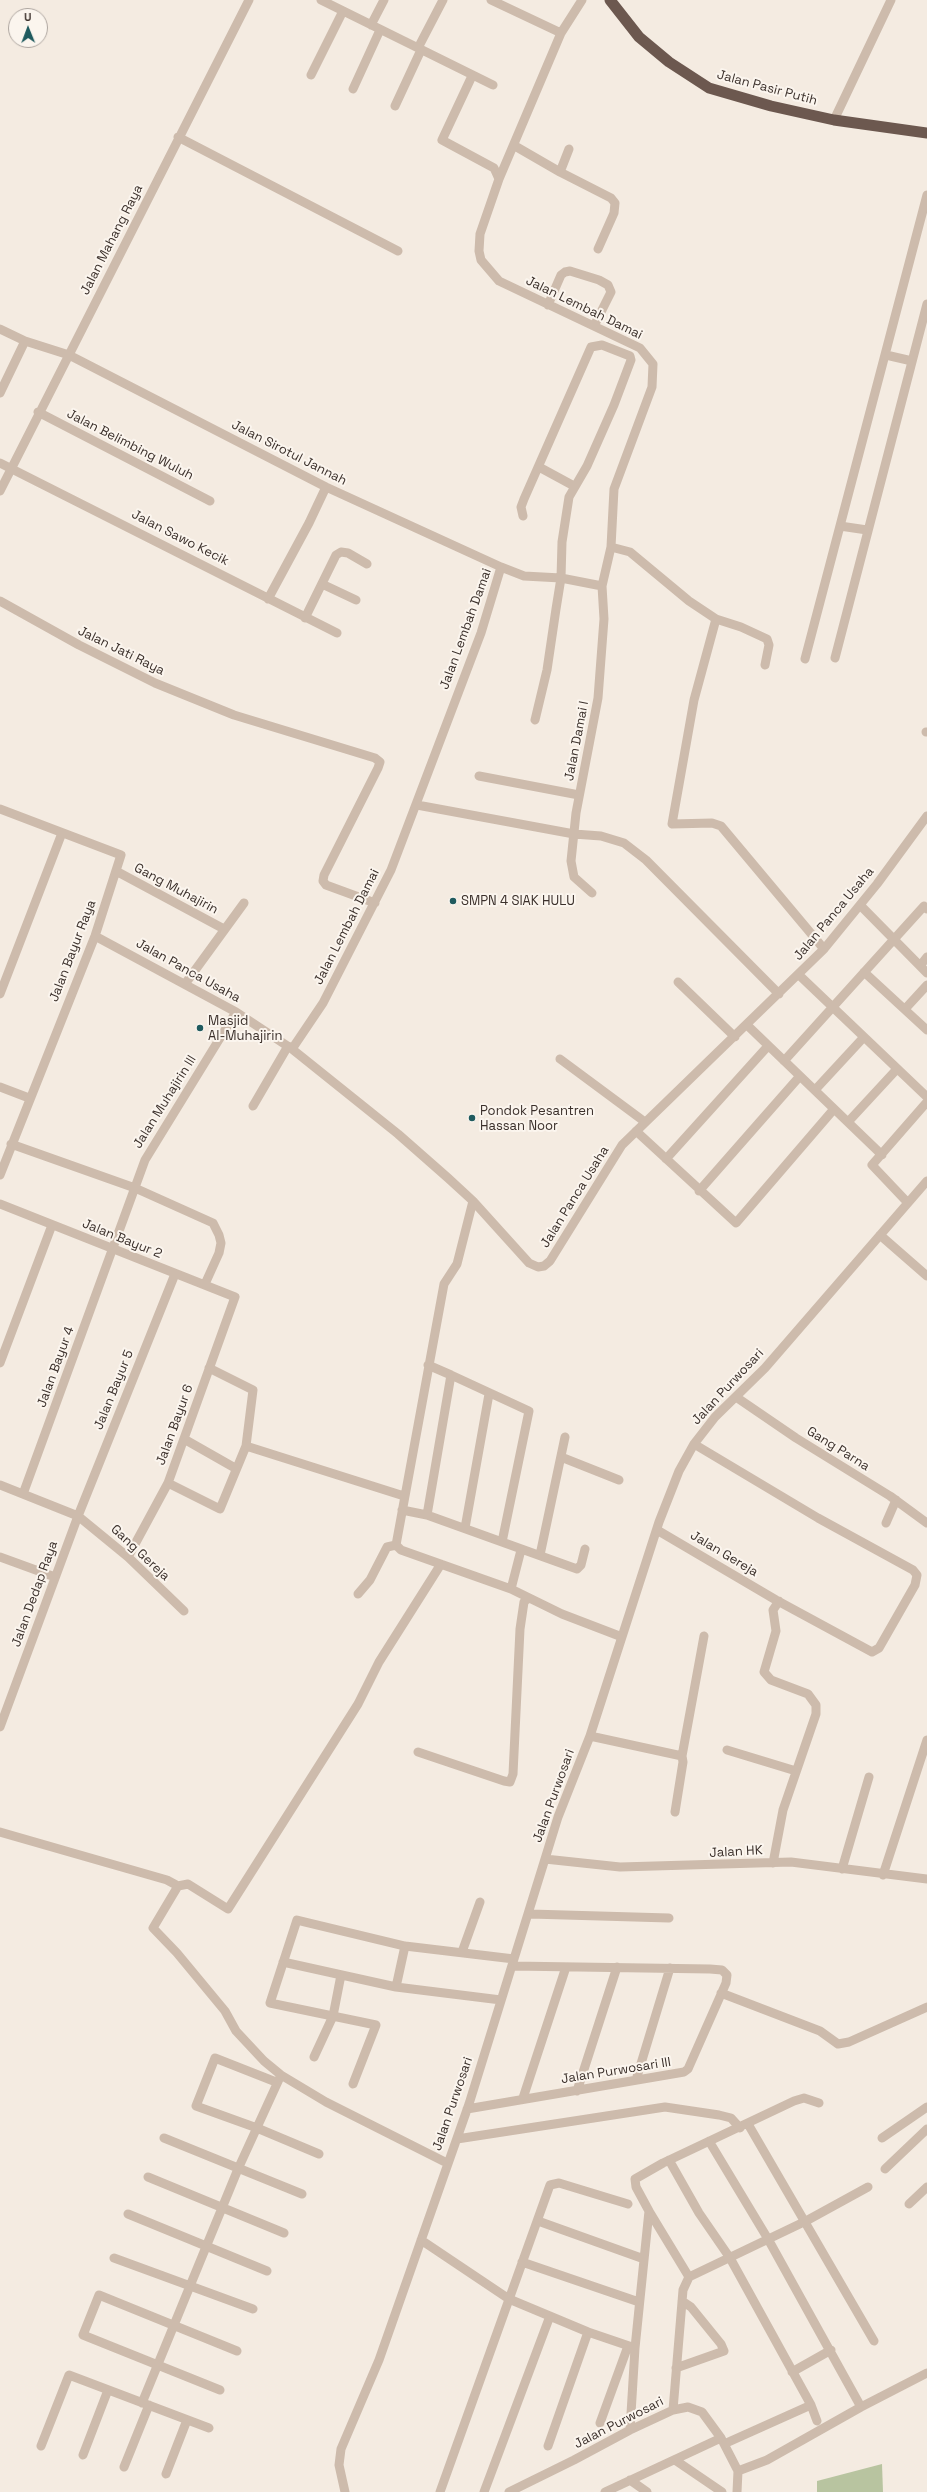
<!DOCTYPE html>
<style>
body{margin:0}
#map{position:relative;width:927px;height:2492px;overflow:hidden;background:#f4ebe1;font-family:"Space Grotesk",sans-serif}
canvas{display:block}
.north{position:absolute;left:8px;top:8px;width:40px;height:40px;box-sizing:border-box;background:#fbf5ee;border:1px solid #aea6a0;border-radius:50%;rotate:359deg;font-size:11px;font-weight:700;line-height:16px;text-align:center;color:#3b302b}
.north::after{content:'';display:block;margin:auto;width:14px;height:18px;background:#1f5a5e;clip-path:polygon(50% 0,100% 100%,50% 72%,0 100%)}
</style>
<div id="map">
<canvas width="927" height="2492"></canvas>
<div class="north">U</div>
</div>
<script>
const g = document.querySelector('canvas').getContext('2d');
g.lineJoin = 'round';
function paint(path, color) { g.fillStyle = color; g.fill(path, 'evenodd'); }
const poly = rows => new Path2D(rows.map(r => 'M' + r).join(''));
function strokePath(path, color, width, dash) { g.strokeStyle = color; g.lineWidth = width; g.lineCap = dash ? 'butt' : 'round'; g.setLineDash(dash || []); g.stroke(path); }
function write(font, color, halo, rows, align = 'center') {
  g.font = font + ' "Space Grotesk",sans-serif'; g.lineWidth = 4; g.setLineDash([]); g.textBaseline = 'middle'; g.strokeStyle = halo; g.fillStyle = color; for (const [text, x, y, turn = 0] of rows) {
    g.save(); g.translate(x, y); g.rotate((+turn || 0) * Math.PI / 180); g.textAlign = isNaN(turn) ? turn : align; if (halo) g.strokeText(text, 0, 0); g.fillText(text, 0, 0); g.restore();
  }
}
paint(poly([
 [882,2464,883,2492,817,2492,817,2481]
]), '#b8c4a0');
strokePath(poly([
 [321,0,493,85],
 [491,0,561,33],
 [371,25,384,0],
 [418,48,443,0],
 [311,75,343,11],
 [472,76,442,140,494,168,499,179],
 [353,89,380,30],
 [395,106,421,50],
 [834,120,891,0],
 [178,137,398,251],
 [515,146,560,172,569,149],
 [560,172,611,198,615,203,614,213,598,249],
 [548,305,561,275,565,272,570,271,599,280,608,285,611,292,594,326],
 [0,329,25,341,69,355,326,487,501,567,524,576,561,578,602,586,611,547,614,489,652,387,653,364,640,348,499,281,481,260,479,251,480,234,499,179,561,33,582,0],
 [886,355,912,361],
 [0,393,25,341],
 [38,412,210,501],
 [0,463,337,633],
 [539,467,574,486],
 [0,491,249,0],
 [523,516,521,507,524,499,591,347,602,345,630,356,631,360,614,405,587,466,569,497,562,542,561,578,556,609,547,670,535,720],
 [840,526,867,530],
 [611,547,630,552,689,601,716,619,694,700,672,824,712,823,721,826,824,949],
 [322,584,356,600],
 [268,599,309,523,326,487],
 [0,601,79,645,155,683,234,715,375,758,380,762,378,768,324,875,323,881,326,885,375,903],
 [305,618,336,555,341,552,348,553,367,564],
 [716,619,741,627,767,639,769,645,765,665],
 [835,658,927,304],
 [805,659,927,195],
 [926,732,927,732],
 [479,776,579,795],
 [417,805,574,834,601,836,624,843,646,860,779,994],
 [0,809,121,855,95,936,0,1175],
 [116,871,224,929],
 [592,893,574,877,571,861,576,813,598,698,604,619,602,586],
 [860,905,927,973],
 [95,936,236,1012,292,1049,398,1134,448,1178,473,1201,529,1263,538,1267,544,1266,550,1261,622,1145,824,949,877,884,927,816],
 [920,966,927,957],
 [864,972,927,1030],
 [799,975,927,1097],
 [678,982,735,1037],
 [185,984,244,903],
 [0,994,62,833],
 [905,1009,927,985],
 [747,1025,882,1155],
 [292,1049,323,1003,391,870,481,633,501,567],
 [560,1059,645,1122],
 [784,1061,924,906,927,909],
 [0,1087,29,1098],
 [815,1090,864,1037],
 [253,1106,288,1046],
 [848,1122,897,1069],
 [636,1131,736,1223,834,1109],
 [11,1144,135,1188,213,1223,219,1235,221,1243,219,1253,205,1284],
 [666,1159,768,1046],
 [699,1191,800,1076],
 [473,1201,457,1264,444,1284,396,1545,401,1550,511,1589,562,1614,622,1637],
 [908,1203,872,1165,927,1102],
 [0,1204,235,1297,168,1483,128,1557],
 [880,1235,927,1276],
 [0,1363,52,1225],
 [209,1368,253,1390,246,1446,404,1496],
 [451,1375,529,1411,502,1542],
 [736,1397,796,1438,890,1496,927,1523],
 [184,1439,235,1468],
 [561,1457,619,1480],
 [168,1483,220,1509,246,1446],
 [0,1485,78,1516,128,1557,184,1611],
 [23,1494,145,1160,236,1012],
 [402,1510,427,1515,577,1569,581,1565,585,1549],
 [427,1515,451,1375,428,1365],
 [886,1523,896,1500],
 [465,1528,489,1394],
 [657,1530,776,1600,872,1652,879,1648,915,1585,917,1575,913,1570,818,1518,694,1444],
 [540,1555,565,1437],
 [0,1557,55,1577],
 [511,1589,521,1550],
 [358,1594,370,1580,387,1547,396,1545],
 [0,1727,78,1516,175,1274],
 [590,1736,682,1756],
 [727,1750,796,1771],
 [418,1752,504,1781,510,1782,513,1774,520,1629,524,1602,528,1598],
 [675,1812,683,1762,682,1756,704,1636],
 [0,1832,167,1880,178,1886,188,1884,228,1909,358,1704,379,1662,441,1564],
 [545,1859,620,1867,791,1862,927,1879],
 [773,1863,783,1810,816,1714,816,1705,808,1694,771,1680,764,1672,776,1631,773,1610,779,1601],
 [842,1869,869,1777],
 [883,1875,927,1740],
 [178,1886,153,1928,177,1953,225,2011,236,2031,264,2061,281,2075,326,2102,447,2163],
 [530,1914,669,1918],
 [462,1952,480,1902],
 [283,1962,396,1987,405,1946],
 [396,1987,501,2000],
 [721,1993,820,2031,838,2044,849,2042,927,2007],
 [314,2057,333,2016,341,1975],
 [636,2080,670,1968],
 [276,2082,215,2058,196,2106,257,2128,319,2154],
 [353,2084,376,2025,270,2003,297,1920,405,1946,514,1959],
 [577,2091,617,1967],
 [523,2098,566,1967],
 [467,2109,684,2072,688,2069,726,1983,727,1975,722,1970,710,1969,512,1966],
 [748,2124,874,2341],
 [164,2138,302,2194],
 [882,2138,927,2107],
 [457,2139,665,2107,719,2115,731,2118,740,2128],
 [709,2141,768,2239,861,2407],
 [669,2160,699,2213,730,2258,811,2405,817,2421],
 [885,2169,927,2129],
 [148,2177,284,2233],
 [909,2204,927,2187],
 [649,2211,689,2277],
 [128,2214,267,2271],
 [538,2221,644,2259],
 [421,2240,509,2299,588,2332,635,2348],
 [114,2258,253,2309],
 [522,2262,639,2302],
 [676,2368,724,2351,721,2344,691,2307,682,2301],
 [792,2372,831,2350],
 [220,2390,83,2335,99,2295,237,2351],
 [142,2403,238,2169,281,2075],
 [673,2410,683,2290,689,2277,806,2221,868,2187],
 [600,2423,628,2346],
 [630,2430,635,2348,649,2211,636,2187,635,2179,663,2163,794,2101,804,2098,819,2103],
 [724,2444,811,2405],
 [41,2446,69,2375,209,2428],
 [548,2446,588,2332],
 [83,2455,108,2390],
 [675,2460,722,2492],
 [124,2467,149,2405],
 [738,2471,767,2460,861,2407,927,2373],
 [166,2474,187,2420],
 [630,2480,647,2492],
 [345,2492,339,2465,341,2449,379,2360,469,2104,558,1817,590,1736,659,1522,679,1471,694,1444,715,1417,765,1368,927,1181],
 [440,2492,550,2185,559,2183,628,2204],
 [484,2492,550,2316],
 [509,2492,574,2460,630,2430,673,2410,688,2407,702,2412,721,2438,738,2471,737,2492],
 [605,2492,721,2438]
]), '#cdbbac', 9);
strokePath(poly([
 [610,0,639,37,669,62,709,88,771,106,834,120,927,133]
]), '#6c584f', 11);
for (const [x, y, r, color] of [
 [453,901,4,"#1f5a5e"],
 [200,1028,4,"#1f5a5e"],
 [472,1118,4,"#1f5a5e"]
]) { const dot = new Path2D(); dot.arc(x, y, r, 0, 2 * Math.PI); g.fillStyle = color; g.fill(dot); strokePath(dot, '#fbf5ee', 1.5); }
write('13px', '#3b302b', '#fbf5ee', [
 ["Jalan Pasir Putih",767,88,15],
 ["Jalan Mahang Raya",112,240,-63],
 ["Jalan Lembah Damai",584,308,26],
 ["Jalan Belimbing Wuluh",130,445,27],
 ["Jalan Sirotul Jannah",289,453,27],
 ["Jalan Sawo Kecik",180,538,27],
 ["Jalan Lembah Damai",466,629,-70],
 ["Jalan Jati Raya",121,651,26],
 ["Jalan Damai I",577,741,-79],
 ["Gang Muhajirin",176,889,28],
 ["Jalan Panca Usaha",834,914,-50],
 ["Jalan Lembah Damai",347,927,-63],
 ["Jalan Bayur Raya",73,951,-69],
 ["Jalan Panca Usaha",188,971,29],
 ["Jalan Muhajirin III",165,1102,-58],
 ["Jalan Panca Usaha",575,1197,-58],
 ["Jalan Bayur 2",122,1239,22],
 ["Jalan Bayur 4",56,1367,-70],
 ["Jalan Purwosari",728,1387,-47],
 ["Jalan Bayur 5",114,1390,-68],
 ["Jalan Bayur 6",175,1425,-70],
 ["Gang Parna",838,1449,32],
 ["Gang Gereja",140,1553,43],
 ["Jalan Gereja",724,1554,31],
 ["Jalan Dedap Raya",35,1594,-70],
 ["Jalan Purwosari",554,1796,-70],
 ["Jalan HK",736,1852,-3],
 ["Jalan Purwosari III",616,2071,-9],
 ["Jalan Purwosari",453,2104,-71],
 ["Jalan Purwosari",619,2423,-27]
]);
write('13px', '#3b302b', '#fbf5ee', [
 ["SMPN 4 SIAK HULU",461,901],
 ["Masjid",208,1021],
 ["Al-Muhajirin",208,1036],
 ["Pondok Pesantren",480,1111],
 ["Hassan Noor",480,1126]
], 'left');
</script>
